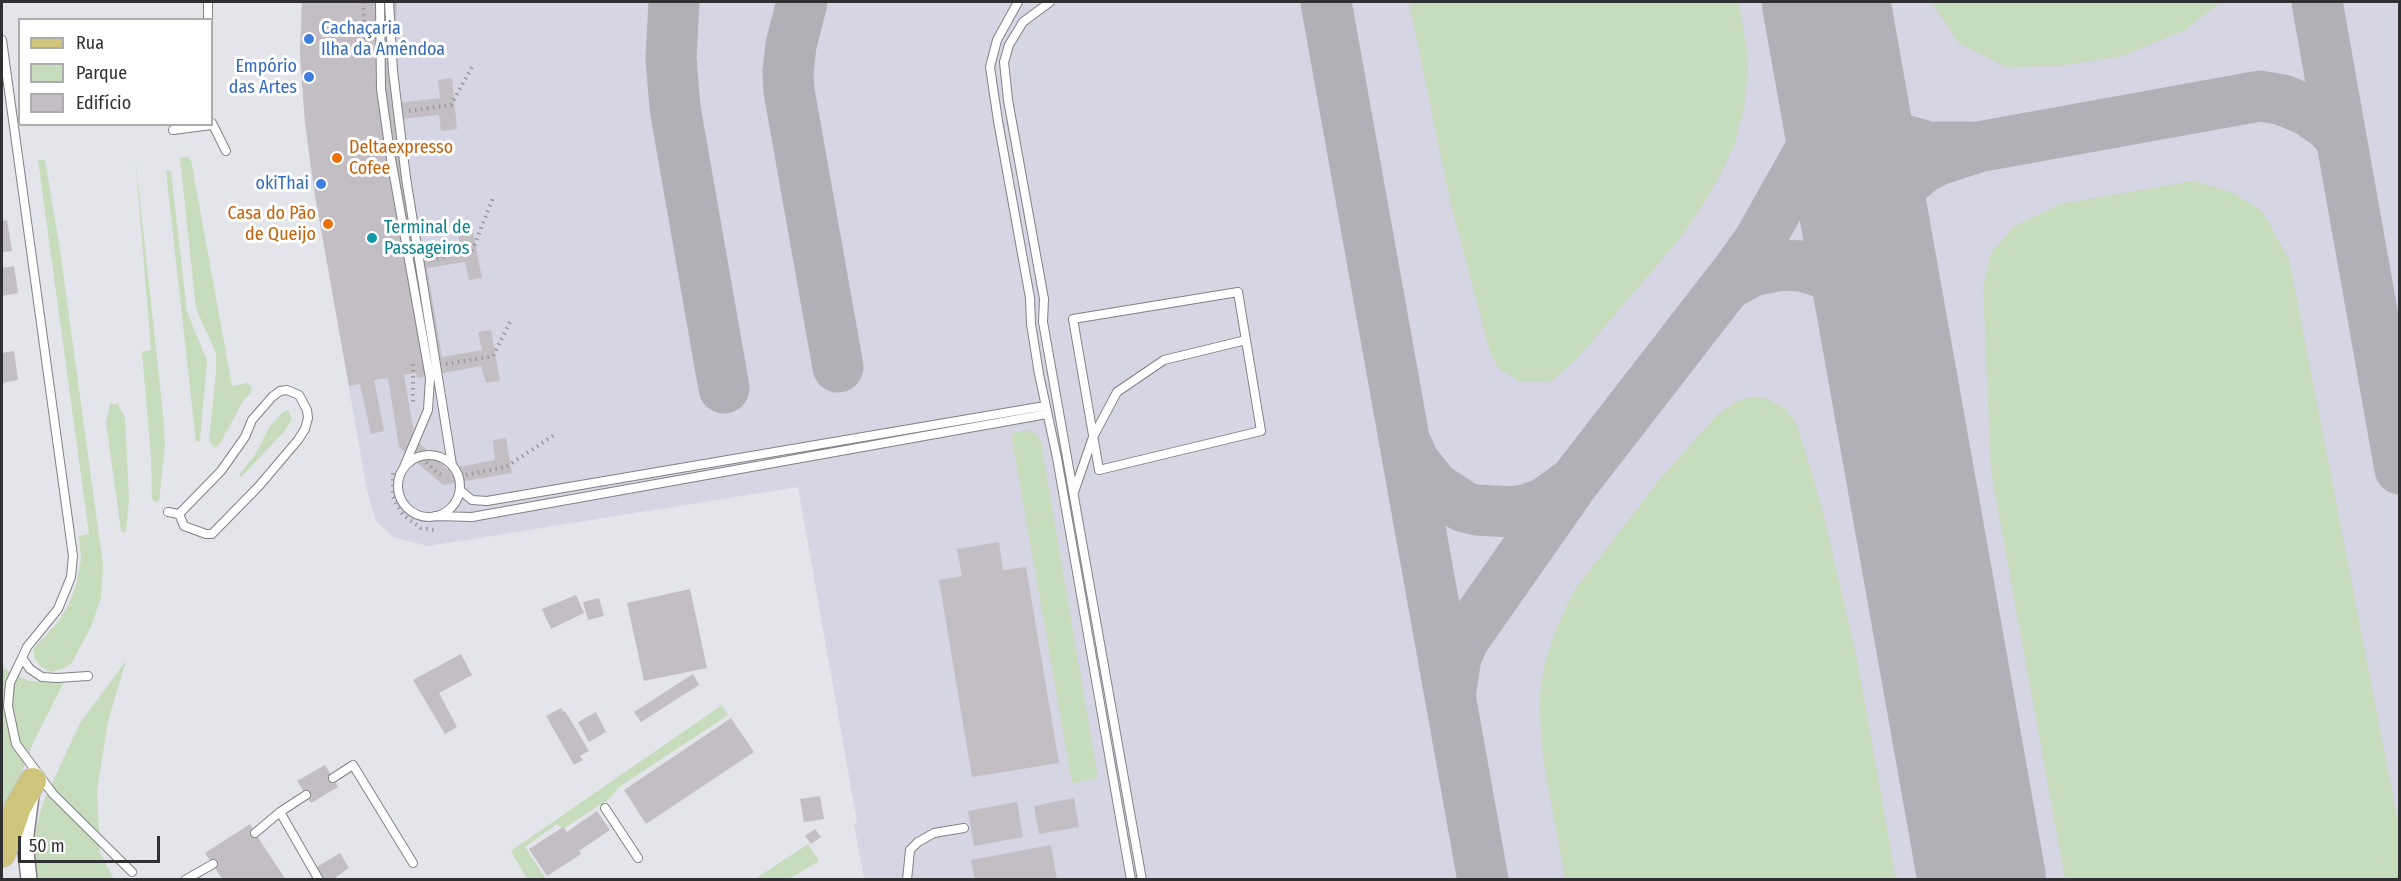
<!DOCTYPE html>
<meta charset="utf-8">
<style>
body{margin:0}
#map{position:relative;width:2401px;height:881px;overflow:hidden;background:#e4e4eb;font-family:"Fira Sans Condensed",sans-serif}
canvas{display:block}
.frame{position:absolute;inset:0;border:3px solid #303033;pointer-events:none}
.legend{position:absolute;left:18px;top:18px;width:195px;height:108px;box-sizing:border-box;background:#fff;border:2px solid #acacad;margin:0;padding:8px 10px;list-style:none;font-size:18px;color:#303033}
.legend li{display:flex;align-items:center;gap:12px;height:30px}
.legend b{width:30px;border:2px solid #acacad}
.scale{position:absolute;left:18px;top:836px;width:142px;height:27px;box-sizing:border-box;border:3px solid #303033;border-top:0;padding-left:8px;font-size:18px;line-height:21px;white-space:nowrap;color:#303033;-webkit-text-stroke:4px #fff;paint-order:stroke}
</style>
<div id="map">
<canvas width="2401" height="881"></canvas>
<div class="frame"></div>
<ul class="legend">
<li><b style="height:8px;background:#cec57a"></b>Rua</li>
<li><b style="height:16px;background:#c6dcbd"></b>Parque</li>
<li><b style="height:16px;background:#c3bec3"></b>Edifício</li>
</ul>
<div class="scale">50 m</div>
</div>
<script>
const g = document.querySelector('canvas').getContext('2d');
g.lineJoin = 'round';
function paint(path, color) { g.fillStyle = color; g.fill(path, 'evenodd'); }
const poly = rows => new Path2D(rows.map(r => 'M' + r).join(''));
function strokePath(path, color, width, dash) { g.strokeStyle = color; g.lineWidth = width; g.lineCap = dash ? 'butt' : 'round'; g.setLineDash(dash || []); g.stroke(path); }
function write(font, color, halo, rows, align = 'center') {
  g.font = font + ' "Fira Sans Condensed",sans-serif'; g.lineWidth = 6; g.setLineDash([]); g.textBaseline = 'middle'; g.strokeStyle = halo; g.fillStyle = color; for (const [text, x, y, turn = 0] of rows) {
    g.save(); g.translate(x, y); g.rotate((+turn || 0) * Math.PI / 180); g.textAlign = isNaN(turn) ? turn : align; if (halo) g.strokeText(text, 0, 0); g.fillText(text, 0, 0); g.restore();
  }
}
paint(poly([
 [302,2,2399,2,2399,879,864,879,854,824,857,822,798,487,428,546,393,537,376,521,367,490,314,189,305,123,300,53]
]), '#d5d5e3');
paint(poly([
 [1409,2,1739,2,1747,50,1748,71,1744,108,1735,143,1721,173,1704,203,1681,237,1576,360,1551,381,1521,382,1499,369,1490,352,1451,205],
 [1931,2,2220,2,2187,29,2122,56,2059,66,2006,67,1959,43],
 [135,155,163,414,165,446,160,491,159,501,156,502,152,499,151,457,142,352,151,350],
 [188,157,191,160,232,386,247,383,252,387,250,394,243,401,221,442,215,448,209,441,216,372,216,353,197,311,195,300,180,158],
 [38,160,45,160,60,250,103,565,101,598,91,627,71,664,64,668,51,672,41,667,34,657,34,648,59,621,69,604,76,585,81,559,79,536,89,534],
 [166,171,171,171,187,312,207,361,200,441,196,442],
 [2193,181,2231,192,2262,211,2289,259,2399,827,2399,879,2065,879,1991,471,1983,286,1991,253,2013,227,2060,204],
 [1750,397,1767,399,1786,409,1797,425,1821,504,1857,659,1896,879,1565,879,1543,758,1539,703,1544,665,1557,627,1573,592,1660,479,1717,415,1734,403],
 [110,404,118,404,125,418,129,499,126,531,123,533,121,531,106,422],
 [288,410,292,419,284,432,241,477,239,475,255,455,270,426,283,412],
 [1029,430,1038,436,1041,442,1098,778,1072,783,1011,433],
 [126,661,108,721,97,791,100,853,114,879,36,880,34,841,38,820,45,798,80,723],
 [2,666,9,672,29,681,51,682,66,678,33,743,2,825],
 [722,705,728,715,619,787,609,799,563,829,557,824,525,847,546,879,527,879,511,851],
 [808,844,819,861,789,879,755,879]
]), '#c6dcbd');
strokePath(poly([
 [674,2,671,58,675,108,724,388],
 [802,2,791,45,788,72,789,91,838,367],
 [1326,2,1483,880],
 [2317,2,2400,469],
 [1836,57,1849,96,1859,109,1883,130,1897,138,1929,147,1969,147],
 [1727,285,1752,271,1781,265,1802,266,1825,273,1840,281,1867,306,1882,336],
 [1889,356,1874,261,1879,227,1886,209,1898,189,1922,168,1938,160,1978,147,2260,96,2283,100,2307,110,2329,125,2341,139],
 [1408,448,1414,462,1434,487,1464,507,1477,510,1512,512,1528,509,1545,503,1574,482,1739,269,1759,241,1821,131,1829,103,1836,57],
 [1451,690,1456,657,1464,639,1569,489]
]), '#b0b0b6', 51);
strokePath(poly([
 [1826,2,1982,880]
]), '#b0b0b6', 128);
paint(poly([
 [302,2,397,2,395,41,399,103,440,98,438,80,452,78,457,129,441,131,439,115,401,119,423,252,459,246,458,230,472,228,482,278,469,280,465,262,427,268,442,357,482,350,478,332,491,330,500,381,486,383,481,366,417,378,416,373,404,375,415,439,447,469,495,460,493,440,506,438,512,473,443,485,399,447,388,378,374,380,384,431,371,434,360,384,349,386,314,189,305,123,300,53],
 [7,220,12,251,2,252,2,221],
 [14,266,18,293,2,296,2,268],
 [14,351,18,380,2,383,2,353],
 [999,542,1003,570,1026,567,1059,763,972,777,939,580,962,576,957,549],
 [690,589,707,668,644,681,627,603],
 [576,595,584,613,551,629,542,609],
 [599,598,604,616,588,620,583,602],
 [461,654,472,675,439,693,457,727,445,734,413,680],
 [693,674,699,685,641,722,634,712],
 [561,708,564,712,565,711,589,751,580,756,583,760,574,765,546,716],
 [596,712,606,732,589,742,578,722],
 [731,718,754,752,646,824,624,790],
 [325,765,338,787,311,803,297,781],
 [820,796,824,819,804,822,800,799],
 [1074,798,1079,827,1039,834,1034,806],
 [1017,802,1023,837,974,846,968,811],
 [597,811,610,830,579,851,581,854,547,876,529,849,563,827,567,832],
 [250,824,255,833,286,880,223,880,205,853],
 [815,829,821,837,811,844,805,836],
 [1051,845,1057,880,975,880,971,860],
 [340,853,349,868,332,880,325,880,317,867]
]), '#c3bec3');
const service = poly([
 [380,2,381,89,390,153,430,378,428,410,404,467],
 [389,2,393,71,406,178,452,465],
 [1018,2,997,40,990,67,998,121,1030,298,1031,324,1039,374,1057,458,1131,880],
 [1050,2,1023,22,1009,45,1004,62,1008,100,1044,299,1043,322,1142,880],
 [208,20,208,2],
 [2,40,73,556,71,577,58,609,27,647,22,658,30,669,42,677,57,678,88,676],
 [212,123,226,151],
 [173,130,212,125],
 [1238,292,1261,431,1099,470,1073,319,1238,292],
 [287,390,299,395,307,410,308,418,305,429,298,440,259,486,212,534,206,534,184,526,179,514,221,471,245,437,252,420,272,397,280,391,287,390],
 '398 486a31 31 0 1 1 62 0a31 31 0 1 1-62 0Z',
 [460,490,472,500,487,501,1045,406],
 [1074,492,1093,437,1117,392,1164,360,1246,340],
 [168,512,179,514],
 [435,516,472,517,1047,414],
 [22,658,10,683,8,706,16,744,53,794,132,872],
 [333,778,353,765,413,863],
 [605,808,638,858],
 [280,812,306,795],
 [255,833,280,812,319,880],
 [185,880,213,864],
 [907,880,910,850,918,842,934,833,964,828]
]);
const minor = poly([
 [29,880,25,842,31,796]
]);
const primary = poly([
 [2,854,18,807,33,781]
]);
strokePath(service, '#818187', 10);
strokePath(minor, '#818187', 18);
strokePath(primary, '#c1c1c2', 28);
strokePath(poly([
 [363,2,366,55],
 [409,111,451,105,472,67],
 [431,260,472,251,493,198],
 [413,364,413,402],
 [446,364,493,356,512,318],
 [422,458,437,473,444,476],
 [393,473,393,497,403,515,421,528,434,530],
 [460,476,506,467,554,435]
]), '#98989d', 4, [1.5, 4.5]);
strokePath(service, '#fff', 8);
strokePath(minor, '#fff', 15);
strokePath(primary, '#cec57a', 26);
for (const [x, y, r, color] of [
 [309,39,6,"#3f7fe0"],
 [309,77,6,"#3f7fe0"],
 [337,158,6,"#e8710a"],
 [321,184,6,"#3f7fe0"],
 [328,224,6,"#e8710a"],
 [372,238,6,"#0f9aa8"]
]) { const dot = new Path2D(); dot.arc(x, y, r, 0, 2 * Math.PI); g.fillStyle = color; g.fill(dot); strokePath(dot, '#fff', 2); }
write('18px', '#366cbe', '#fff', [
 ["Cachaçaria",321,29,"left"],
 ["Ilha da Amêndoa",321,50,"left"],
 ["Empório",297,67],
 ["das Artes",297,88],
 ["okiThai",309,184]
], 'right');
write('18px', '#c56008', '#fff', [
 ["Deltaexpresso",349,148],
 ["Cofee",349,169],
 ["Casa do Pão",316,214,"right"],
 ["de Queijo",316,235,"right"]
], 'left');
write('18px', '#0d838f', '#fff', [
 ["Terminal de",384,228],
 ["Passageiros",384,249]
], 'left');
</script>
